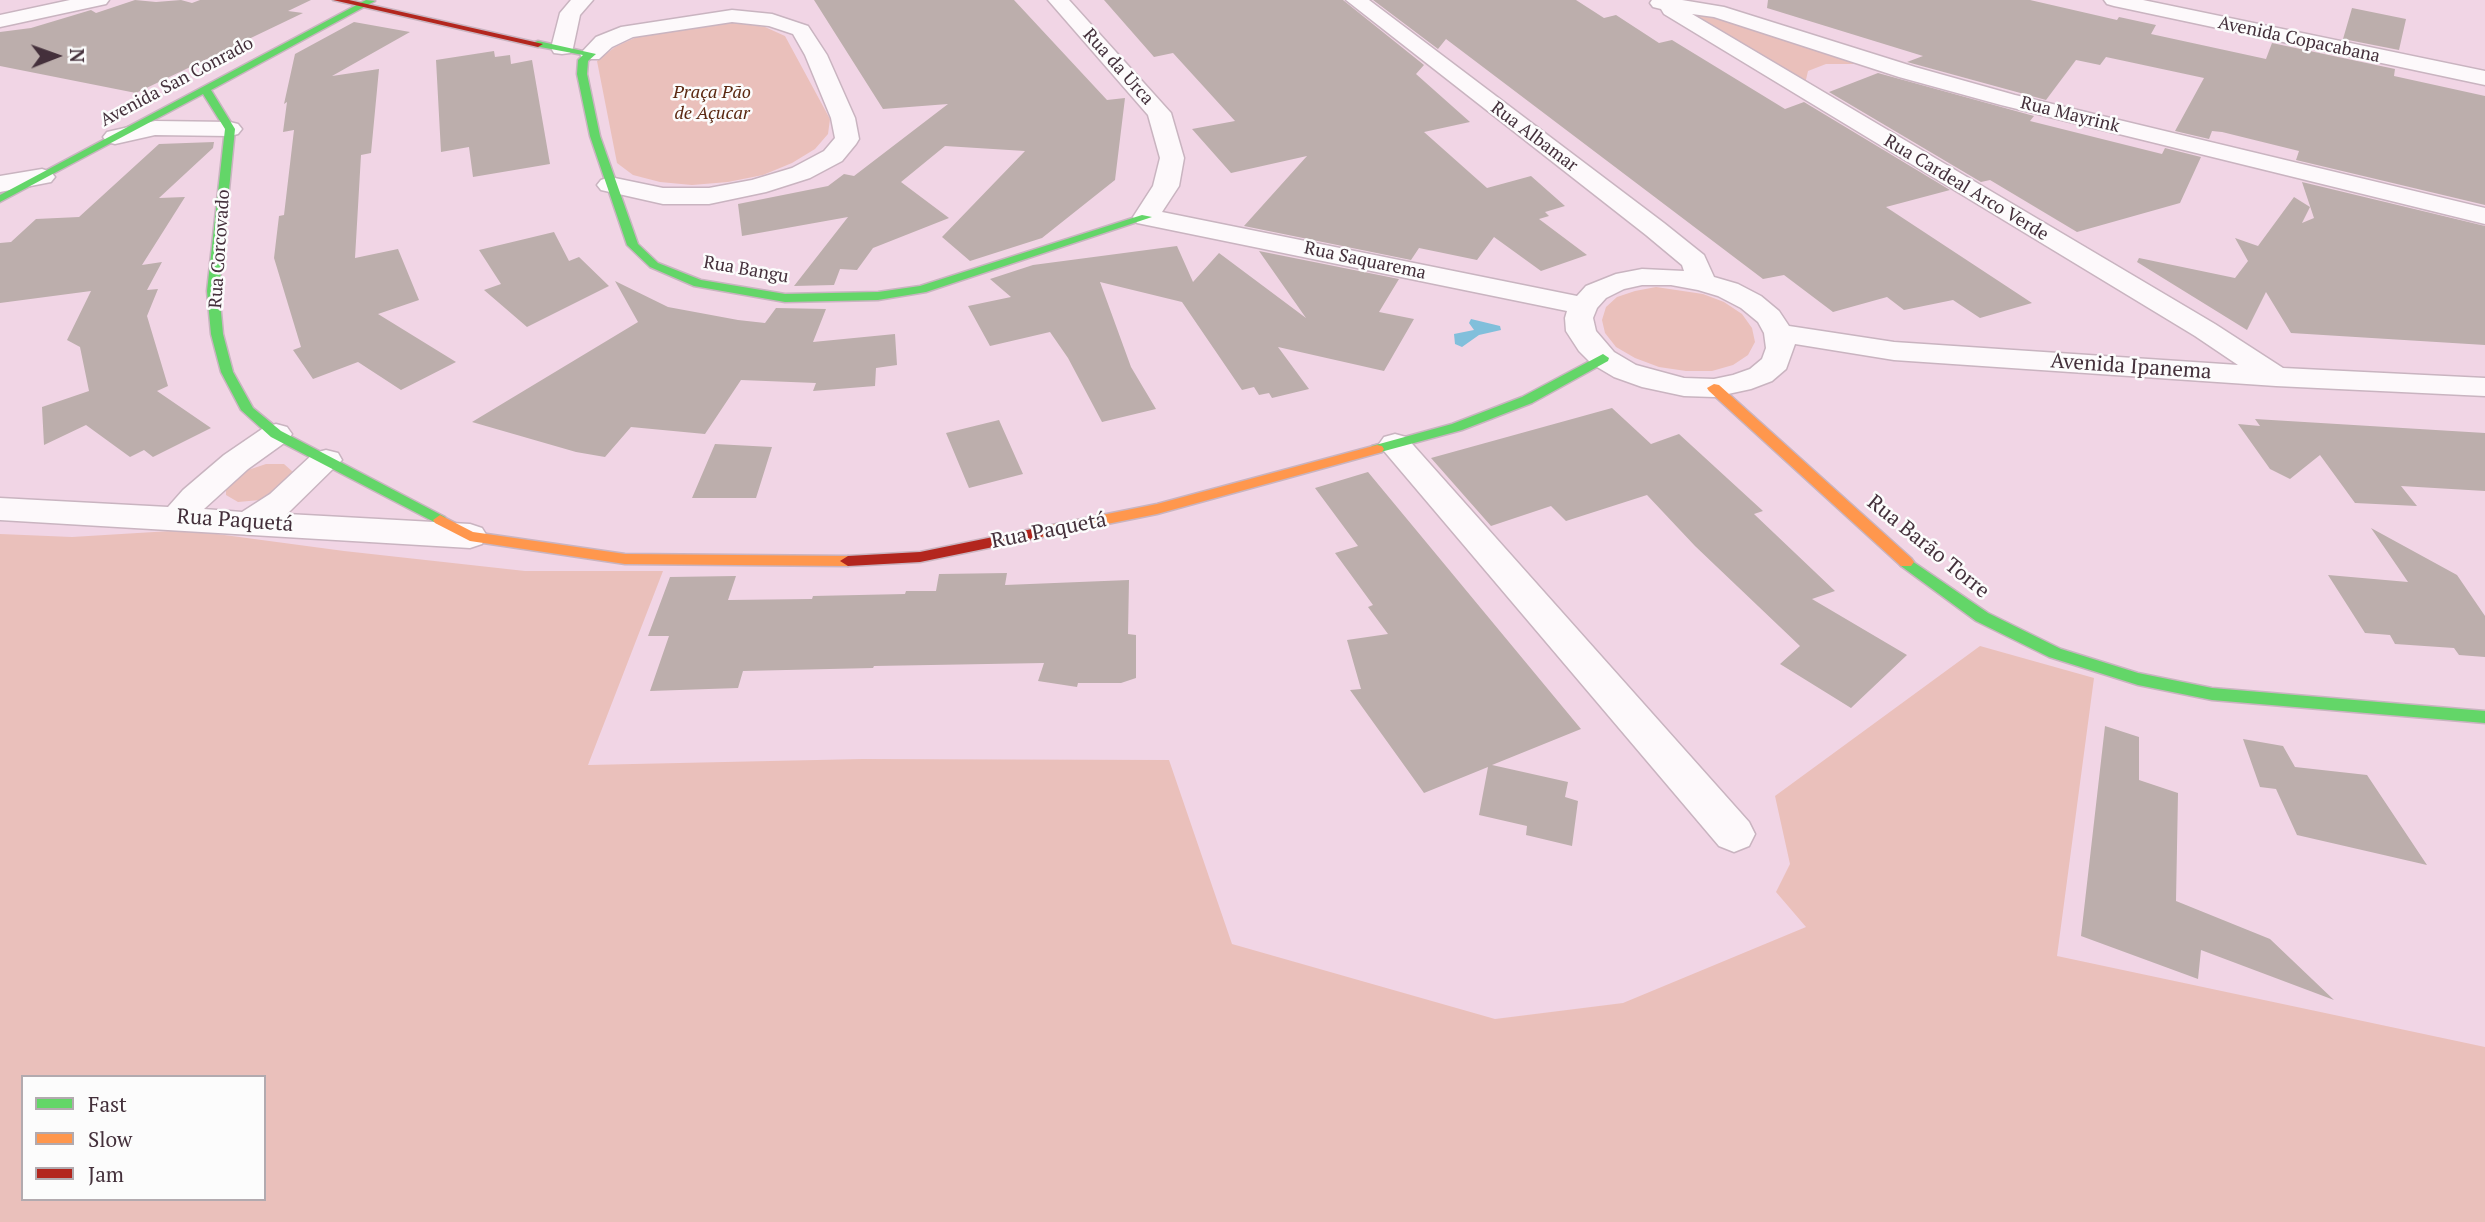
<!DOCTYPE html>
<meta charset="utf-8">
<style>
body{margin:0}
#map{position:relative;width:2485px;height:1222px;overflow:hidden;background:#f1d5e5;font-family:"PT Serif",serif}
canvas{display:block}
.legend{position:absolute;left:21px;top:1075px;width:245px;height:126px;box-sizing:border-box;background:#fcfcfc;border:2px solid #b2aaaf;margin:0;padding:9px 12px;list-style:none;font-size:21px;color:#44303b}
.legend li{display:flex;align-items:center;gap:14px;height:35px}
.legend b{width:35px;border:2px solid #b2aaaf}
.north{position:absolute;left:21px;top:21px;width:70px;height:70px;-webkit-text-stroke:5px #fcfcfc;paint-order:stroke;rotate:89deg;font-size:19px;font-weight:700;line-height:28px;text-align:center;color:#44303b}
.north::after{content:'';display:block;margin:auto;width:24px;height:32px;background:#44303b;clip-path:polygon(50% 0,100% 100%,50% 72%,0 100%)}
</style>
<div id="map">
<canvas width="2485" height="1222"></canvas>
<ul class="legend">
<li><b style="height:9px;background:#63d668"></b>Fast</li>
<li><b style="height:9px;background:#ff974d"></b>Slow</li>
<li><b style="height:9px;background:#b3261e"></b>Jam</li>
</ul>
<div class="north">N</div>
</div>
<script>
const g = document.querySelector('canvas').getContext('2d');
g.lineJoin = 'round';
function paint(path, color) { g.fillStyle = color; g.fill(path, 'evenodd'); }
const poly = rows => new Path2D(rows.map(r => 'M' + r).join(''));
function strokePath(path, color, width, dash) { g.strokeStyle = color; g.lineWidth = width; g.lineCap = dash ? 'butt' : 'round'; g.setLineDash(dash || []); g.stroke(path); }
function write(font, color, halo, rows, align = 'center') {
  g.font = font + ' "PT Serif",serif'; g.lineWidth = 5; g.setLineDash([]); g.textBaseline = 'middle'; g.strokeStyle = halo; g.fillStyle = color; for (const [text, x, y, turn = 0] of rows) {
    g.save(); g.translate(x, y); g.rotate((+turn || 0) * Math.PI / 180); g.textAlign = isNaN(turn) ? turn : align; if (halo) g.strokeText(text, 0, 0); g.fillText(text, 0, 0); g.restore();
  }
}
paint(poly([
 [1682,8,1688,9,1860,64,1826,64,1808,71,1805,84],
 [706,23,738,23,765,27,785,36,830,119,828,134,815,149,792,163,763,175,728,182,692,185,660,182,633,175,617,163,597,61,615,47,641,35],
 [1656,287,1703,294,1724,302,1742,314,1752,328,1755,342,1748,355,1733,365,1712,371,1686,371,1659,367,1635,358,1616,347,1605,333,1602,320,1606,307,1617,297,1635,291],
 [266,464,284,464,293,472,292,477,271,496,260,500,238,502,226,495,226,489,245,471],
 [187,530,344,551,525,571,663,571,588,765,862,759,1169,760,1232,944,1495,1019,1623,1003,1806,927,1776,892,1790,864,1775,796,1980,646,2094,678,2057,956,2485,1047,2485,1222,0,1222,0,534,72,537],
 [23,1077,264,1077,264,1199,23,1199]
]), '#eac0bb');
paint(poly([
 [1471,319,1500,326,1501,330,1479,335,1462,347,1455,344,1454,334,1474,330,1469,323]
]), '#81bfdb');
paint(poly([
 [135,0,156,2,181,0,192,3,200,0,311,0,288,11,303,13,136,93,0,66,0,32,31,28,91,10,96,13],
 [814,0,1014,0,1107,100,1125,98,1115,180,1042,238,970,261,942,237,1025,151,945,146,901,182,949,218,873,248,857,270,840,269,834,285,794,286,848,217,742,236,738,204,828,186,844,174,854,176,948,104,883,109],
 [1104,0,1343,0,1424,65,1416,74,1470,122,1424,132,1487,188,1531,176,1565,206,1545,212,1549,216,1539,219,1587,255,1541,271,1494,237,1477,260,1419,248,1411,260,1244,226,1307,156,1231,173,1192,129,1235,121,1173,53,1154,57],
 [1373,0,1576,0,1604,18,1616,15,1659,43,1672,40,1785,109,1804,102,1950,190,1886,207,2032,303,1980,318,1953,300,1904,310,1887,297,1833,312,1784,275,1763,279,1446,39,1438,49],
 [1768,0,2030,0,2117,20,2119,17,2156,25,2151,34,2266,59,2272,43,2395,69,2394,76,2485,96,2485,205,2296,160,2299,151,2222,132,2212,131,2209,139,2175,131,2204,78,2106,57,2100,65,2076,60,2046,100,1907,62,1923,56,1767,8],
 [2352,8,2406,19,2399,50,2343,39],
 [354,22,410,32,332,76,379,69,371,153,361,155,355,258,398,249,419,300,378,314,456,362,401,390,358,362,313,379,293,350,301,347,274,258,279,216,284,215,294,130,283,132,287,102,284,104,295,54],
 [494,51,495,57,510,55,511,64,532,60,550,164,473,177,469,147,441,152,436,60],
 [1878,73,2034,116,2030,121,2162,154,2165,148,2201,157,2180,203,2077,232,1990,180,1981,182,1829,92],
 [214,142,213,148,159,198,185,197,142,265,162,262,147,290,158,289,147,316,168,386,157,391,211,428,153,457,144,450,130,457,86,425,44,445,42,407,89,391,80,347,67,340,91,291,0,303,0,243,11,242,36,219,79,217,159,144],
 [2302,182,2485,226,2485,345,2291,333,2266,292,2247,330,2137,262,2139,258,2235,278,2248,261,2235,238,2258,246,2294,197,2310,207,2302,223,2314,218],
 [554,232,569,261,579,257,609,286,527,327,484,290,501,284,479,250],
 [1177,246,1193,282,1219,253,1306,318,1259,251,1399,279,1379,312,1414,319,1384,371,1278,347,1309,389,1272,398,1269,393,1259,395,1254,387,1242,390,1182,302,1100,282,1131,367,1156,409,1102,422,1068,358,1050,332,990,346,968,306,1011,297,990,279,1033,265],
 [615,281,668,307,738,320,765,323,776,308,826,309,813,342,895,334,897,365,876,368,875,386,813,391,816,383,741,380,705,434,631,427,605,457,576,452,472,422,638,322],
 [1612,408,1651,444,1679,434,1763,511,1754,514,1835,591,1812,599,1907,655,1851,708,1780,664,1800,646,1695,546,1647,495,1566,521,1551,506,1491,526,1431,458],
 [2255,419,2485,433,2485,491,2401,486,2417,506,2355,503,2320,455,2290,479,2270,469,2238,424,2260,426],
 [999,420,1023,474,969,488,946,433],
 [715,444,772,447,756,498,692,498],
 [1368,472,1581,729,1492,765,1568,782,1565,797,1578,801,1572,846,1526,835,1527,826,1479,815,1488,767,1424,793,1350,690,1361,689,1347,640,1388,634,1368,607,1373,605,1335,553,1358,546,1315,488],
 [2371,528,2457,575,2485,616,2485,657,2459,655,2454,648,2395,644,2390,635,2365,633,2328,575,2408,582],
 [1007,573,1005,585,1129,580,1128,634,1136,635,1136,678,1121,683,1078,683,1077,687,1038,681,1044,663,874,666,873,668,743,671,738,688,650,691,669,636,648,636,670,577,736,576,728,600,812,599,813,596,905,594,906,591,936,591,939,574],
 [2105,726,2139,737,2139,780,2178,793,2176,901,2270,939,2334,1000,2201,950,2198,979,2081,936],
 [2243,739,2283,746,2295,767,2367,775,2427,865,2297,835,2276,789,2260,787]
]), '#bcaeac');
const street = poly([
 [70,0,109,0,106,4,0,27,0,15,70,0],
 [571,0,593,0,580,15,573,48,570,53,562,54,554,53,551,48,560,13,571,0],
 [1048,0,1069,0,1171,113,1184,158,1179,186,1162,212,1577,296,1586,286,1616,274,1642,269,1684,271,1682,265,1646,235,1346,0,1369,0,1664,223,1704,255,1714,277,1738,284,1761,296,1779,311,1789,326,1894,342,2238,365,2195,336,1664,14,1661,9,1653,7,1650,3,1652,0,1682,0,1724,7,1915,67,2015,95,2485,208,2485,224,2001,105,1899,77,1714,17,1692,14,2215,324,2283,368,2485,378,2485,396,2276,386,1894,360,1795,344,1786,369,1772,381,1751,389,1714,397,1684,396,1642,387,1614,377,1592,364,1579,351,1566,331,1565,318,1567,311,1137,223,1133,217,1153,186,1160,158,1148,115,1048,0],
 [1642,285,1671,285,1698,290,1718,296,1741,308,1758,322,1764,333,1766,348,1762,359,1750,369,1733,375,1714,379,1684,378,1636,365,1614,352,1596,331,1593,318,1597,308,1606,298,1624,289,1642,285],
 [2104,0,2143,0,2485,71,2485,85,2114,6,2107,4,2104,0],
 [732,10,772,14,808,26,827,55,855,118,859,139,856,144,842,161,810,178,766,192,709,204,663,204,601,190,597,185,601,180,610,177,663,188,709,188,752,180,792,168,824,151,835,138,831,118,805,55,793,34,769,26,732,22,633,37,612,47,599,59,583,59,580,54,596,37,621,27,732,10],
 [155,121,230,122,238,124,242,129,238,134,230,136,155,135,115,144,107,142,103,137,107,132,155,121],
 [42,169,51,172,55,177,51,182,0,192,0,176,42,169],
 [276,424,287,427,292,434,287,441,248,469,204,509,242,512,270,494,314,453,326,450,338,453,342,460,287,514,470,524,482,528,487,536,482,544,470,548,0,520,0,498,168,507,183,490,224,455,265,427,276,424],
 [1395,434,1406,437,1749,822,1755,834,1749,846,1734,852,1719,846,1384,451,1379,444,1384,437,1395,434]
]);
const fast = poly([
 [366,0,375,1,211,90,235,129,219,291,223,334,233,372,253,408,281,431,445,517,447,520,440,525,271,437,241,410,221,372,211,334,207,291,225,129,203,94,0,202,0,195,366,0],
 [538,41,596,54,588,61,587,74,600,136,638,244,658,263,701,280,785,294,878,292,920,286,1142,215,1152,217,926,292,878,300,785,302,694,286,650,267,627,245,590,136,577,74,578,60,583,55,535,46,535,42,538,41],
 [1603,354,1609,358,1608,361,1532,403,1462,430,1377,453,1370,449,1372,446,1452,424,1522,397,1603,354],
 [1906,557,1988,613,2061,649,2138,673,2212,688,2485,711,2485,723,2212,700,2138,685,2049,657,1976,621,1901,566,1898,562,1906,557]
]);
const slow = poly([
 [1714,384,1719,385,1911,558,1914,562,1911,566,1901,566,1709,391,1707,388,1714,384],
 [1377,445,1382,446,1384,449,1382,452,1157,514,1037,538,1030,533,1037,528,1157,504,1377,445],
 [440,515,473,532,625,554,848,556,856,561,848,566,625,564,470,541,435,523,433,520,440,515]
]);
const jam = poly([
 [333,0,349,0,543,44,538,47,333,0],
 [1037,528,1042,529,1044,533,1042,537,920,562,848,566,840,561,848,556,920,552,1037,528]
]);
strokePath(street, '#c9b4c0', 3);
strokePath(fast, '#c9b4c0', 3);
strokePath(slow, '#c9b4c0', 3);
strokePath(jam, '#c9b4c0', 3);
paint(street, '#fdf9fb');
paint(fast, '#63d668');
paint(slow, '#ff974d');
paint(jam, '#b3261e');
write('18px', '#44303b', '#fcfcfc', [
 ["Avenida Copacabana",2299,40,12],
 ["Rua da Urca",1118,67,48],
 ["Avenida San Conrado",177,82,-28],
 ["Rua Mayrink",2070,115,14],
 ["Rua Albamar",1534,137,37],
 ["Rua Cardeal Arco Verde",1966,188,31],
 ["Rua Corcovado",220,249,-86],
 ["Rua Saquarema",1365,261,12],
 ["Rua Bangu",746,270,10]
]);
write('italic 18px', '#5b2912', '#fcfcfc', [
 ["Praça Pão",712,93],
 ["de Açucar",712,114]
]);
write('21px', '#44303b', '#fcfcfc', [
 ["Avenida Ipanema",2131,367,4],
 ["Rua Paquetá",235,521,4],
 ["Rua Paquetá",1049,531,-11],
 ["Rua Barão Torre",1928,547,39]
]);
</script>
